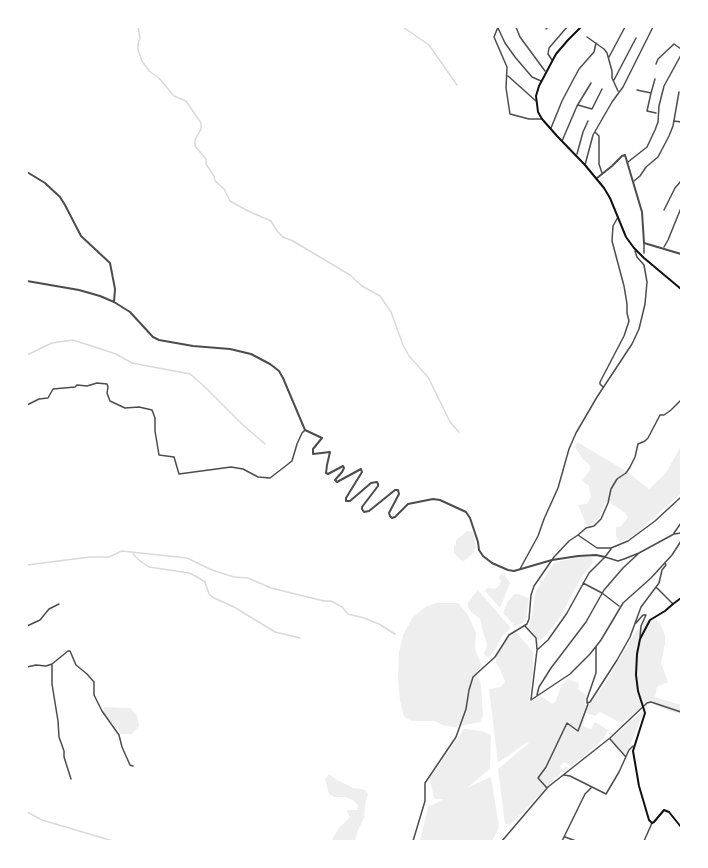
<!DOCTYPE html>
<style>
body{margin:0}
#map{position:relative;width:708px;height:868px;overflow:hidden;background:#fff;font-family:Overpass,sans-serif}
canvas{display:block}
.frame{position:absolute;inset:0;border:28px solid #fff;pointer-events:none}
</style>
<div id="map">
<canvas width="708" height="868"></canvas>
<div class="frame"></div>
</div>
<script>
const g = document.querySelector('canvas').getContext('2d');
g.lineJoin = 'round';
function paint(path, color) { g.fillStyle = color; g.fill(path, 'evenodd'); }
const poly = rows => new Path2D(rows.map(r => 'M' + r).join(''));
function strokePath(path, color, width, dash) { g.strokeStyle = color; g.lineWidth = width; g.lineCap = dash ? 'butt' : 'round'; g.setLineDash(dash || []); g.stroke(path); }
paint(poly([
 [577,442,626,471,649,489,666,473,681,446,681,493,636,534,620,542,616,536,616,527,621,526,628,517,625,513,612,504,606,502,599,518,594,523,587,526,578,505,587,504,591,497,589,486,582,481,590,470,590,466,582,458,575,447],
 [467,531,472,531,474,536,476,547,474,552,463,562,454,553,454,546,456,544,456,540],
 [578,557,591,557,593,560,592,564,580,579,561,616,545,636,539,641,529,627,531,619,536,591,554,563],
 [501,574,505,576,510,583,500,608,485,591,487,588,494,589,498,587,501,582,499,577],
 [478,590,510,627,510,629,502,636,494,652,488,658,484,654,487,646,486,640,482,629,481,621,479,618,471,612,468,607,468,602],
 [515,594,518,594,529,598,526,619,521,624,515,626,503,613,508,601],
 [436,603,458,603,468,615,476,633,475,647,477,655,482,665,476,673,481,684,483,716,480,722,455,727,445,726,434,721,412,721,404,717,400,701,398,677,399,652,403,635,413,617,427,606],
 [646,620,656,620,660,623,665,635,665,644,661,663,668,682,657,687,655,697,681,705,681,714,669,711,655,705,652,701,647,705,646,718,645,705,621,723,600,712,595,716,586,713,583,726,591,729,595,722,608,730,605,736,594,748,571,766,564,762,561,765,560,767,563,769,566,766,569,768,565,772,561,772,558,777,555,777,551,783,512,823,509,825,505,824,498,769,529,743,527,742,498,763,489,689,501,687,505,682,500,669,496,663,496,658,505,641,516,632,533,652,533,671,529,700,531,702,541,696,552,704,556,701,562,684,567,679,579,683,578,689,586,695,585,705,589,705,604,685,634,634],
 [104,707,130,708,137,716,139,726,132,734,121,734,103,712],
 [643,710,643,714,626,755,611,739],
 [464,729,482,731,491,735,490,769,467,788,491,777,499,827,492,841,420,841,428,807,444,799,434,799,430,778],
 [329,774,337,780,354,788,365,790,368,794,365,805,364,818,358,830,355,841,331,841,340,827,350,817,347,812,348,810,357,810,358,806,353,800,345,797,334,797,329,794,325,779]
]), '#eee');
strokePath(poly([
 [138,27,140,38,138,44,138,50,142,61,149,71,159,78,174,96,186,101,201,123,201,129,195,140,195,146,206,159,206,164,214,176,215,181,224,189,230,201,248,211,271,221,277,231,283,237,293,241,350,275,362,286,380,296,391,312,403,345,409,356,428,377,450,422,459,432],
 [403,27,429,45,457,85],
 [27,355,52,343,73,340,116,354,132,363,190,374,203,385,243,425,265,444],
 [133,554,140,561,149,567,189,573,197,577,205,582,209,594,214,598,234,607,275,632,300,638],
 [27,565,90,557,109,557,122,551,187,558,212,570,234,577,248,578,271,588,324,601,331,601,342,607,348,614,364,618,379,624,395,634],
 [27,812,42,820,113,841]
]), '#d9d9d9', 1.5);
strokePath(poly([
 [498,27,494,37,507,67,506,88,510,114,529,119,541,119],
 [516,27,520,37,545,71],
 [498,28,505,43,515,57,532,77,541,81],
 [546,29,548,27],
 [587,37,604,49,607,53,612,71,612,78,618,91],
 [609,57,625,27],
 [552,60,548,54,549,48,567,27],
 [656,64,658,59,674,44,681,49],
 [508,76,536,101],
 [614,80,636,38],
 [637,90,651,93,647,111,656,113],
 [651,93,655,79],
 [578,105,592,109,602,89],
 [674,121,681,122],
 [551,128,562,101,572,82,579,69,594,52,596,43],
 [595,132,599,136,599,164,602,173],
 [562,141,577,106,591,83],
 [577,154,583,132,588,121],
 [628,162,647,147,655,130,658,122,659,106,664,86,681,55],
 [585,165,593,135,612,102,623,87,653,27],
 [634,181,640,176,646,167,658,157,669,136,673,126,679,92],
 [664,210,675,188,681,181],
 [664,247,668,240,681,208],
 [644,253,644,243],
 [603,387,600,384,600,382,624,336,629,321,627,313,627,304,624,286,612,241,613,226,618,217],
 [27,405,39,399,48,398,53,389,75,387,77,385,87,386,97,383,107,384,108,387,107,393,110,401,125,408,139,407,152,410,155,418,155,431,159,455,174,457,179,474,231,467,243,469,258,477,270,478,292,461,297,444,302,433,305,430],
 [674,533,681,523],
 [578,535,586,528,594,526,601,519,608,503,611,489,617,479,626,473,630,467,635,457,638,444,645,441,648,438,660,415,664,415,671,410,681,400],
 [605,557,618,561,624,559,639,553,674,534,681,533],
 [520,569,538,536,544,519,558,488,569,449,576,433,597,397,632,344,639,329,645,304,647,282,644,265,637,257,635,251],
 [583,583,602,593,619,606],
 [657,588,673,604],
 [636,623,643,615,646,615,641,626,640,637],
 [27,626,40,620,49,609,59,604],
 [525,626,536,638,537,649],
 [596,647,596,673,587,699,587,703,590,702,617,660,630,637,641,607,659,583,662,570,666,565,665,563],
 [52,665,52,684,58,721,59,737,64,751,64,757,71,779],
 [27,667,36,665,46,666,52,664,68,651,70,651,76,665,87,674,94,682,94,695,102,711,119,735,122,747,130,765,133,766],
 [537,695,539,687,551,668,586,622,604,590,623,568,639,553],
 [531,700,570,674,590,654,601,640,623,603,651,578,672,555,681,541],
 [531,700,537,650,548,640,567,613,589,573,605,557,611,549],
 [610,739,625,756],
 [564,775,570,776,606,794,619,772,629,750,633,746],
 [547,788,538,778,546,767,567,723,578,731,588,704],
 [565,837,576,841],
 [413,841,425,801,425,783,456,737,466,709,469,690,473,677,495,657,509,635,527,624,529,619,531,595,534,586,554,557,569,541,578,535,597,548,611,548,628,541,655,521,681,497],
 [502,841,548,787,610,738,647,703,651,702,681,712],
 [562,841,585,794,591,788],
 [644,841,652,823]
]), '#4c4c4c', 1.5);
strokePath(poly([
 [27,172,45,183,60,197,65,205,81,236,110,263,115,289,114,302],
 [597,178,612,166,622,156,625,155,642,212,644,243,681,254],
 [27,281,79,290,100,296,114,302,130,312,153,337,159,340,193,346,230,349,251,354,270,364,279,371,283,378,305,430,322,438,313,449,313,454,330,452,327,465,326,473,328,474,343,466,344,468,342,472,335,480,337,482,361,469,362,472,346,498,346,501,350,501,371,483,377,482,378,484,378,486,362,507,362,509,364,512,369,511,395,490,398,490,399,494,389,513,390,516,392,518,395,517,408,504,433,499,440,500,466,512,470,518,478,542,479,550,483,556,492,563,508,570,514,571,552,560,578,556,596,555,605,557]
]), '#4c4c4c', 2);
strokePath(poly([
 [581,27,568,40,556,54,539,86,536,96,538,112,542,119,557,136,585,165,604,188,610,198,626,237,634,248,644,258,681,289],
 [681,598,673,604,665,611,650,620,640,639,637,654,636,675,638,691,645,713,633,751,639,786,649,820,652,823,654,822,664,810,669,812,681,827]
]), '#111', 2);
</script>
